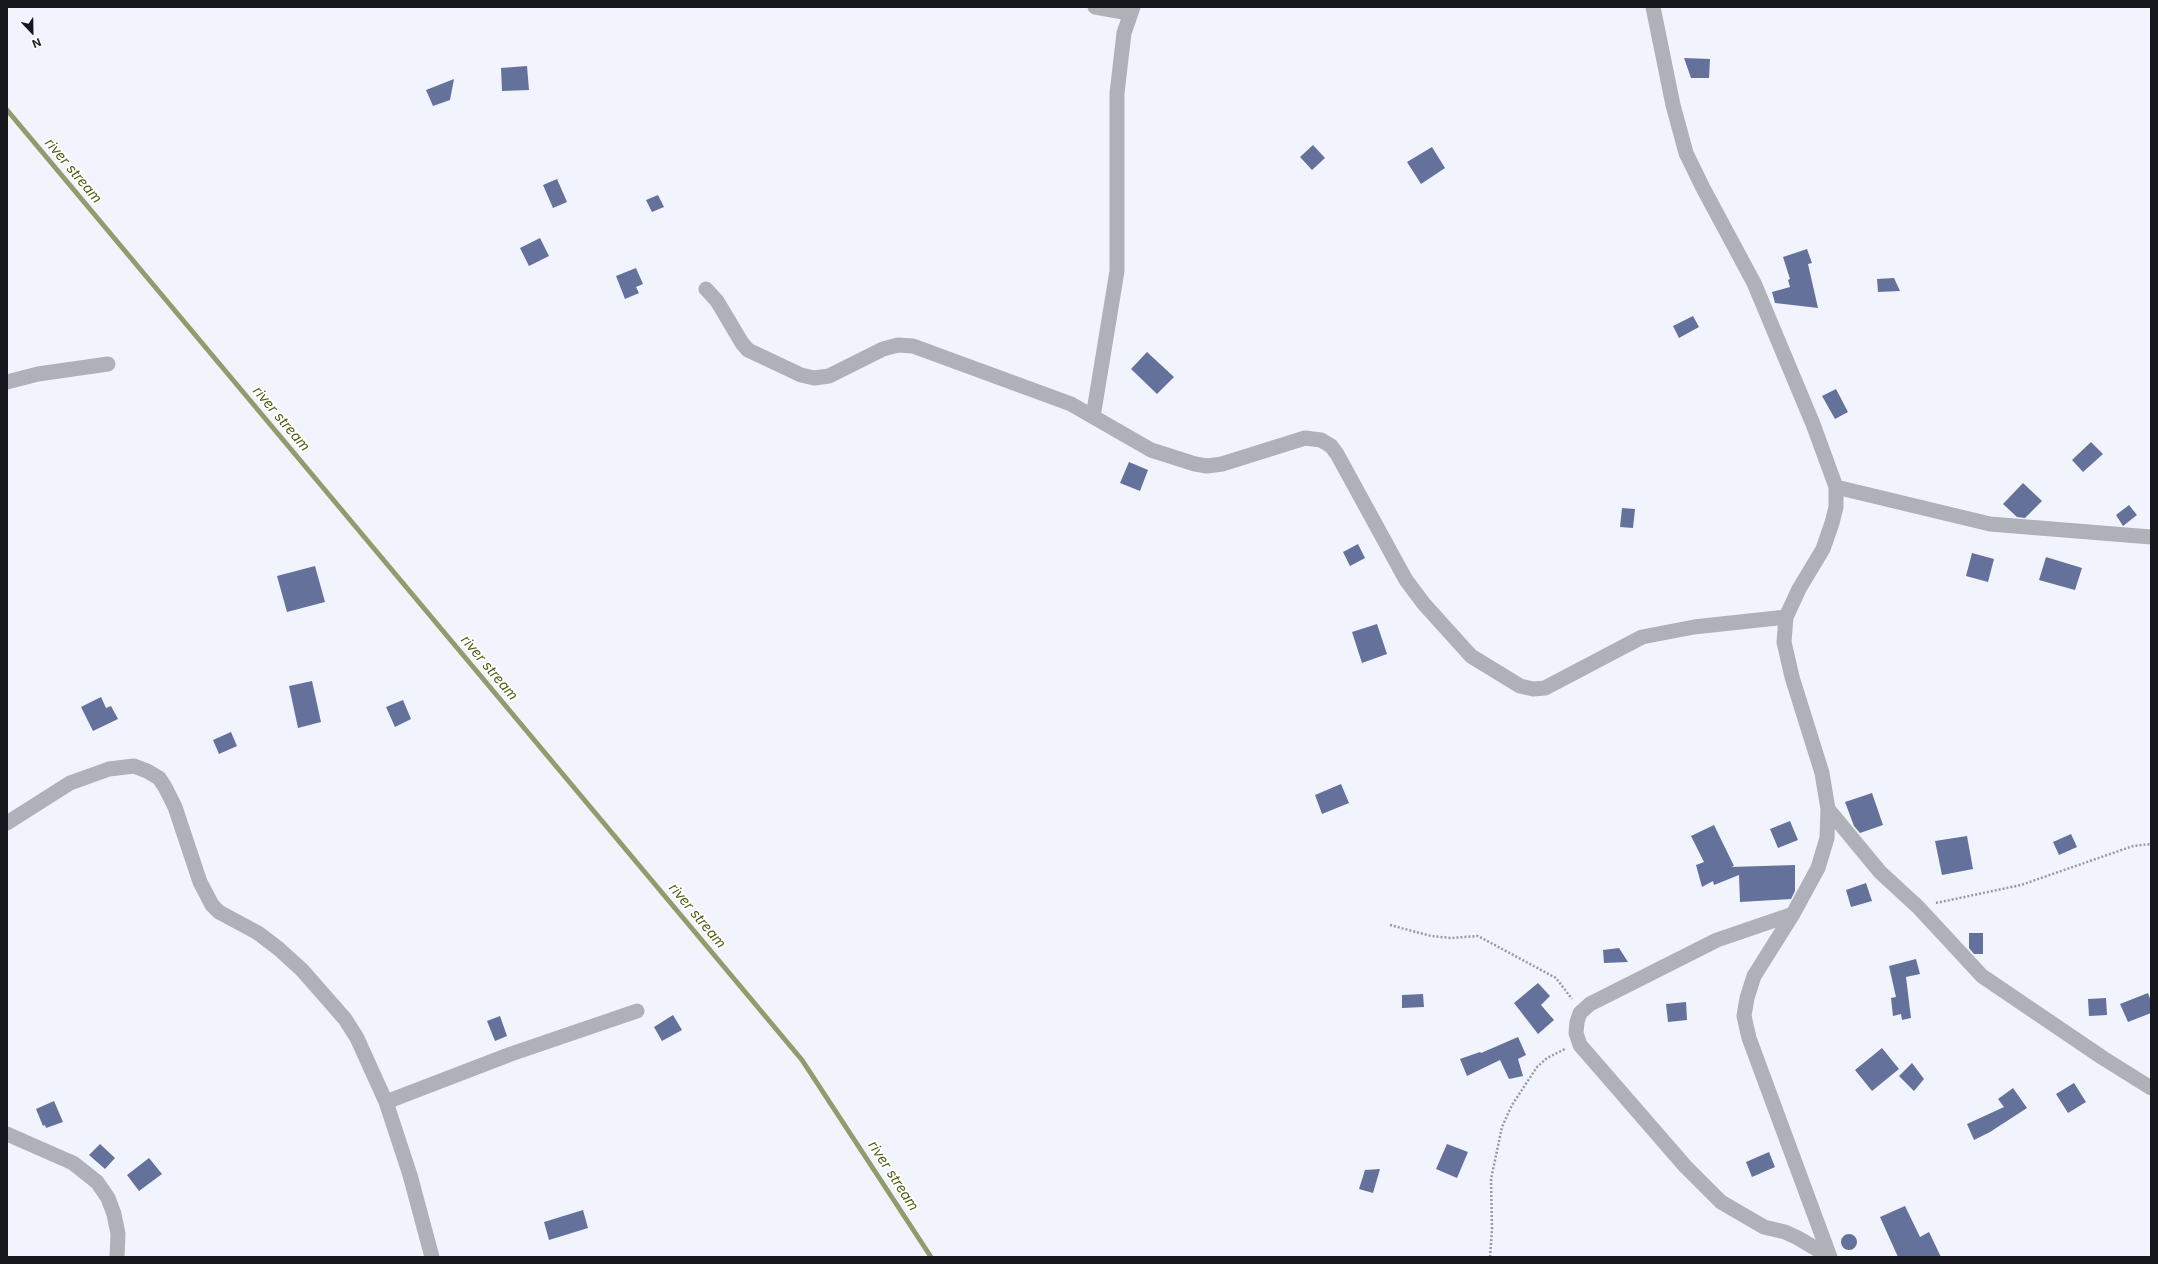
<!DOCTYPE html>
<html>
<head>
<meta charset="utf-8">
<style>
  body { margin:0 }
  #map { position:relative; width:2158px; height:1264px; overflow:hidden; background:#f1f4fd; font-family:Inter,sans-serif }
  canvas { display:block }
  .frame { position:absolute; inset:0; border:8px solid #15171c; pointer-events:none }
  .north { position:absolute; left:12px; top:12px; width:40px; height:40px; -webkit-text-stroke:3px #fff; paint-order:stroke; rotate:158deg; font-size:11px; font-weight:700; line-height:16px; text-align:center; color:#15171c }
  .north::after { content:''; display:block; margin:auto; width:14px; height:18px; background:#15171c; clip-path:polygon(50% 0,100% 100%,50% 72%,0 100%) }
</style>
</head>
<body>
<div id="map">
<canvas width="2158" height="1264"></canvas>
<div class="frame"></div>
<div class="north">N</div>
</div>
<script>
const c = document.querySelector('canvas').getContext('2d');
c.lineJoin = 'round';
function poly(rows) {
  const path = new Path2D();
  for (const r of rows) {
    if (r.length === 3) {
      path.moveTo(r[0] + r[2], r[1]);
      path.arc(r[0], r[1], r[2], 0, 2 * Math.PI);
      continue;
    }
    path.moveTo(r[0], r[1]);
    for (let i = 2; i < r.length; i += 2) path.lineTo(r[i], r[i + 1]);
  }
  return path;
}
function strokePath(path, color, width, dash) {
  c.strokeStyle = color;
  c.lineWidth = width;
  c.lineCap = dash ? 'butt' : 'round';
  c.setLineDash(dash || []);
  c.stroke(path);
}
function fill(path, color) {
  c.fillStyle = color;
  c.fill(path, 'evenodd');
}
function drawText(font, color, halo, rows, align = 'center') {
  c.font = font + ' Inter,sans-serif';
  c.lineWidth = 4;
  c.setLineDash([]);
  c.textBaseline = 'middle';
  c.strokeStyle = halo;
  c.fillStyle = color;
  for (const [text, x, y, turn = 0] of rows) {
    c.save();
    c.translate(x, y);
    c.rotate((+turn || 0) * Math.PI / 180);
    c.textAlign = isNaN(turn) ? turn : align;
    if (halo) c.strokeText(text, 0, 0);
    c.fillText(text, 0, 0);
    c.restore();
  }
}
const stream = poly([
  [7,110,802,1060,931,1257]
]);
const building = poly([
  [1684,58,1710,59,1709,78,1691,78],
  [527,66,529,90,502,91,501,68],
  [454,79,450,100,433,106,426,90],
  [1313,145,1325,158,1312,170,1300,157],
  [1432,147,1445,168,1421,184,1407,162],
  [557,179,567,202,553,208,543,185],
  [658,195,664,207,652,212,646,200],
  [540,238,549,256,529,266,520,248],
  [1807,249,1812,263,1808,264,1818,308,1775,303,1772,292,1790,287,1788,280,1790,279,1783,257],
  [636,268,643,284,636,287,639,293,625,299,616,276],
  [1894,278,1900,291,1878,292,1877,279],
  [1693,316,1699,327,1679,338,1673,326],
  [1147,352,1174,377,1157,394,1131,369],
  [1836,389,1848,412,1835,419,1822,396],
  [2091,442,2103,454,2083,472,2072,460],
  [1129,462,1148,470,1140,491,1120,483],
  [2023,483,2042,501,2025,518,2017,517,2003,504],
  [2129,505,2137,515,2123,526,2116,515],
  [1622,508,1635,509,1633,528,1620,527],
  [1358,544,1365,558,1350,566,1343,552],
  [1972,553,1994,559,1988,582,1966,576],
  [2046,557,2082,568,2075,590,2039,580],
  [315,566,325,602,287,612,277,576],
  [1377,624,1387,654,1362,663,1352,632],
  [312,681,321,722,298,728,289,686],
  [101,697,106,708,111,706,118,719,93,731,81,707],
  [403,700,411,719,395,727,386,707],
  [231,732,237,746,219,754,213,740],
  [1341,784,1349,803,1322,814,1315,795],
  [1872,793,1883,825,1860,833,1854,826,1845,802],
  [1790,821,1798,840,1778,848,1770,829],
  [1714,825,1734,866,1731,867,1795,865,1795,891,1791,899,1740,902,1739,875,1714,885,1713,881,1702,887,1696,865,1704,862,1691,836],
  [2071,834,2077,847,2059,855,2053,842],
  [1967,836,1973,869,1942,875,1935,841],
  [1866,883,1872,901,1851,907,1846,890],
  [1969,933,1983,933,1983,954,1974,954,1969,948],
  [1619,948,1628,962,1604,963,1603,950],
  [1916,959,1920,974,1906,977,1911,1018,1902,1020,1901,1014,1893,1016,1891,998,1896,997,1889,966],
  [1538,983,1550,996,1541,1005,1554,1020,1538,1034,1514,1003],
  [2148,993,2151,1001,2151,1013,2128,1022,2120,1004],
  [1423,994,1424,1007,1402,1008,1402,995],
  [2106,998,2107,1015,2089,1016,2088,999],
  [1686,1002,1687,1020,1668,1022,1666,1004],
  [673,1015,682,1030,662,1041,654,1027],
  [500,1016,507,1036,495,1041,487,1021],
  [1518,1037,1526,1055,1518,1059,1523,1076,1509,1079,1500,1060,1467,1076,1460,1059,1480,1052,1481,1053],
  [1882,1048,1899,1069,1872,1091,1855,1070],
  [1912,1063,1924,1079,1914,1091,1899,1076],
  [2074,1083,2086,1102,2068,1113,2056,1094],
  [2013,1088,2027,1108,1990,1132,1974,1140,1967,1124,2004,1107,1998,1099],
  [54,1101,63,1122,46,1128,45,1125,43,1126,36,1109],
  [100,1144,115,1158,105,1169,89,1155],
  [1447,1144,1468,1152,1457,1178,1436,1169],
  [1769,1152,1775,1167,1752,1177,1746,1162],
  [149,1158,162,1174,139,1191,127,1175],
  [1380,1169,1373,1193,1359,1189,1365,1170],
  [1905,1206,1920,1237,1929,1232,1941,1257,1898,1257,1880,1217],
  [583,1210,588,1228,549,1240,544,1222],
  [1849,1242,8]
]);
const path = poly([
  [1936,903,2021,885,2133,846,2151,844],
  [1390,925,1431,936,1451,938,1478,936,1556,978,1572,999],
  [1490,1257,1492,1229,1491,1179,1502,1127,1512,1105,1537,1067,1547,1058,1565,1049]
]);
const street = poly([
  [1095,7,1129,13],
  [1653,7,1673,105,1686,153,1703,188,1754,283,1813,424,1836,487,1836,507,1832,523,1823,549,1799,589,1786,617,1784,642,1792,677,1822,773,1828,809,1827,838,1818,868,1793,914,1754,976,1747,998,1744,1016,1749,1038,1830,1257],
  [706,289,717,301,742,343,748,350,801,375,814,378,829,376,883,349,898,345,913,346,1071,404,1151,450,1195,464,1207,466,1222,464,1305,438,1321,440,1331,446,1337,454,1406,580,1424,604,1471,656,1520,686,1533,689,1545,688,1642,637,1694,627,1786,617],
  [7,382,38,374,108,364],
  [1093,417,1117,271,1117,93,1124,33,1133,7],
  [1836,487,1990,524,2151,537],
  [1828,809,1880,872,1918,907,1982,976,2103,1058,2151,1088],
  [7,823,70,783,109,769,134,766,147,771,159,778,165,787,175,807,200,882,212,905,219,912,258,933,279,949,302,970,345,1019,357,1038,386,1102,410,1175,432,1257],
  [1793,914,1717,940,1590,1004,1580,1013,1577,1022,1576,1033,1580,1045,1685,1166,1721,1202,1764,1227,1785,1232,1798,1238,1830,1257],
  [386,1102,511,1054,637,1011],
  [7,1134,73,1163,97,1182,108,1198,114,1214,118,1234,117,1257]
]);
const waterNames = [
  ["river stream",73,171,50],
  ["river stream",281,419,50],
  ["river stream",489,668,50],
  ["river stream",697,916,50],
  ["river stream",893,1176,57]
];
strokePath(stream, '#919c6d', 5);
fill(building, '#64719b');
strokePath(path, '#989aa2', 2.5, [2, 2]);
strokePath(street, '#aeb1b7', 15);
drawText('italic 14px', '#515e13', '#fff', waterNames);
</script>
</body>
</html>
